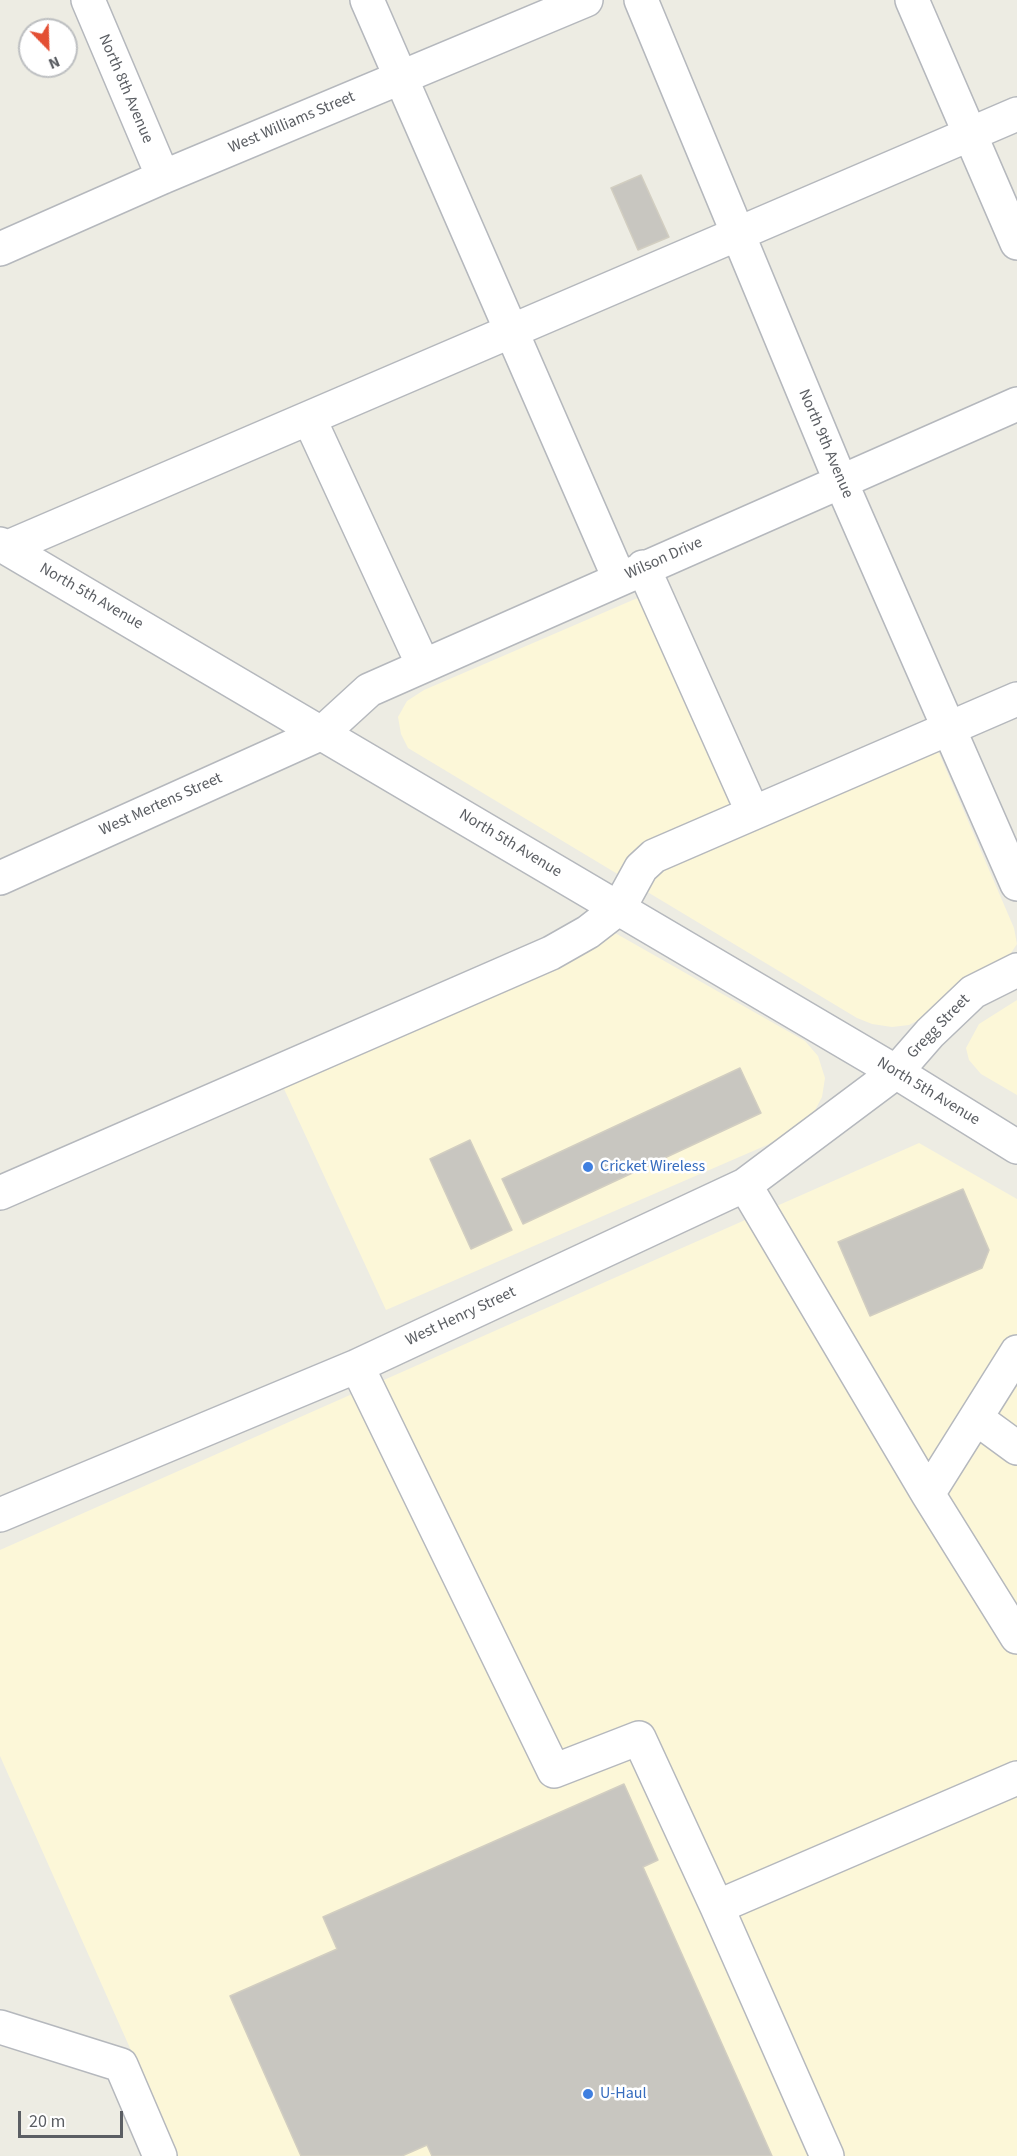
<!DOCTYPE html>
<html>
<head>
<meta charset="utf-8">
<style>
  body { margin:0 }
  #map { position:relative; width:1017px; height:2156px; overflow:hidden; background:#edece3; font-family:"Source Sans 3",sans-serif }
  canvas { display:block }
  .north { position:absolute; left:18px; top:18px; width:60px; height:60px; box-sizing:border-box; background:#fff; border:2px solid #bdbfc1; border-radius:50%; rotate:157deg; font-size:16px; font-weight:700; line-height:24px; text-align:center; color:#5b5e63 }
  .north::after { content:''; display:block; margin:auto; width:21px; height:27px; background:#e34f33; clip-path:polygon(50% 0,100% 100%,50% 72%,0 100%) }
  .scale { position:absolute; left:18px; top:2111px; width:105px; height:27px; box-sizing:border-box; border:3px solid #5b5e63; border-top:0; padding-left:8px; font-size:18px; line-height:21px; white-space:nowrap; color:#5b5e63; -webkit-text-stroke:4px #fff; paint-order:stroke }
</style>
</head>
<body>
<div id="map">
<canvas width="1017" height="2156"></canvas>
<div class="north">N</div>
<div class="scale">20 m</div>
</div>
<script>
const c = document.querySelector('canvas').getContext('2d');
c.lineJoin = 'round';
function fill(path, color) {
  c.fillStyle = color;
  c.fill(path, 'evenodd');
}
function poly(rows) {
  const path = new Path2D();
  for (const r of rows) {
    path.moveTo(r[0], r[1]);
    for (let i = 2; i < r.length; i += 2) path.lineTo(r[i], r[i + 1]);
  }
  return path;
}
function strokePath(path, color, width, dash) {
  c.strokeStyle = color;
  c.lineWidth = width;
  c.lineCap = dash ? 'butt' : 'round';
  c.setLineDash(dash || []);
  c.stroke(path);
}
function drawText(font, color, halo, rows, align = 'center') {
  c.font = font + ' "Source Sans 3",sans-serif';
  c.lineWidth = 5;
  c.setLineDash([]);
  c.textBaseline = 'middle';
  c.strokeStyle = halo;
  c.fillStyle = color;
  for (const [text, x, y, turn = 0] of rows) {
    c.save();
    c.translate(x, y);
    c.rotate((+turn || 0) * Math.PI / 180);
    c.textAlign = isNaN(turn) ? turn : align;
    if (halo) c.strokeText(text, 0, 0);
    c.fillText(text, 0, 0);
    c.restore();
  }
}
const commercial = poly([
  [663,587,759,797,927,725,1014,928,1017,944,1009,956,930,1014,909,1025,892,1027,872,1024,857,1018,408,748,401,734,398,717,407,701,424,690],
  [587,917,805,1041,818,1056,825,1078,822,1097,813,1114,797,1128,767,1145,386,1310,273,1065,556,939],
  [1017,1000,1017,1095,981,1074,969,1060,966,1048,979,1024],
  [919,1143,1017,1199,1017,2156,178,2156,0,1756,0,1550]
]);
const building = poly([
  [641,175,669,237,638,250,611,188,641,175],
  [740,1068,761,1113,523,1224,502,1179,740,1068],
  [470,1140,512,1230,471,1249,430,1159,470,1140],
  [963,1189,989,1250,982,1268,870,1316,838,1242,963,1189],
  [624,1784,658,1860,643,1867,772,2156,432,2156,427,2145,402,2156,301,2156,230,1996,337,1949,323,1917,624,1784]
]);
const minor = poly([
  [88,0,163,177],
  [367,0,619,578],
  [641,0,840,480,1017,884],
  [912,0,1017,243],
  [0,249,163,177,586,0],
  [309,418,423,665],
  [0,544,896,1072,1017,1147],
  [6,548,1017,114],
  [643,567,753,813],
  [0,878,322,733,369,690,1017,404],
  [745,1185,928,1494,1017,1637],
  [0,1193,551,953,588,932,619,908,641,868,654,856,1017,699],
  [357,1366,554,1771,639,1738,717,1907,827,2156],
  [976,1418,1017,1448],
  [928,1494,1017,1352],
  [0,1515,357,1366,745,1185,896,1072,930,1033,973,992,1017,970],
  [717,1907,1017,1778],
  [0,2027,121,2065,160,2156]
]);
const markers = [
  [588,1167,6,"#3f7fe0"],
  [588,2094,6,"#3f7fe0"]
];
const streetNames = [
  ["North 8th Avenue",125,89,67],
  ["West Williams Street",292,123,-23],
  ["North 9th Avenue",825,444,67],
  ["Wilson Drive",664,559,-24],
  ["North 5th Avenue",91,597,30],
  ["West Mertens Street",161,805,-24],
  ["North 5th Avenue",510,844,31],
  ["Gregg Street",939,1027,-46],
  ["North 5th Avenue",928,1092,31],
  ["West Henry Street",461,1317,-25]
];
const shopNames = [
  ["Cricket Wireless",600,1167],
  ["U-Haul",600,2094]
];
fill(commercial, '#fcf7d8');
fill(building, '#c8c6c0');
strokePath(building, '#d2cec1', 1.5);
strokePath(minor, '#b5b8bd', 36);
strokePath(minor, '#fff', 33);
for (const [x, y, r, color] of markers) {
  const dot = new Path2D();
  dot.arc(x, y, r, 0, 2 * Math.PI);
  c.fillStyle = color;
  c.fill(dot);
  strokePath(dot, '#fff', 2);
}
drawText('16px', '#5b5e63', '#fff', streetNames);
drawText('16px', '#366cbe', '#fff', shopNames, 'left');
</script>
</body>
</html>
